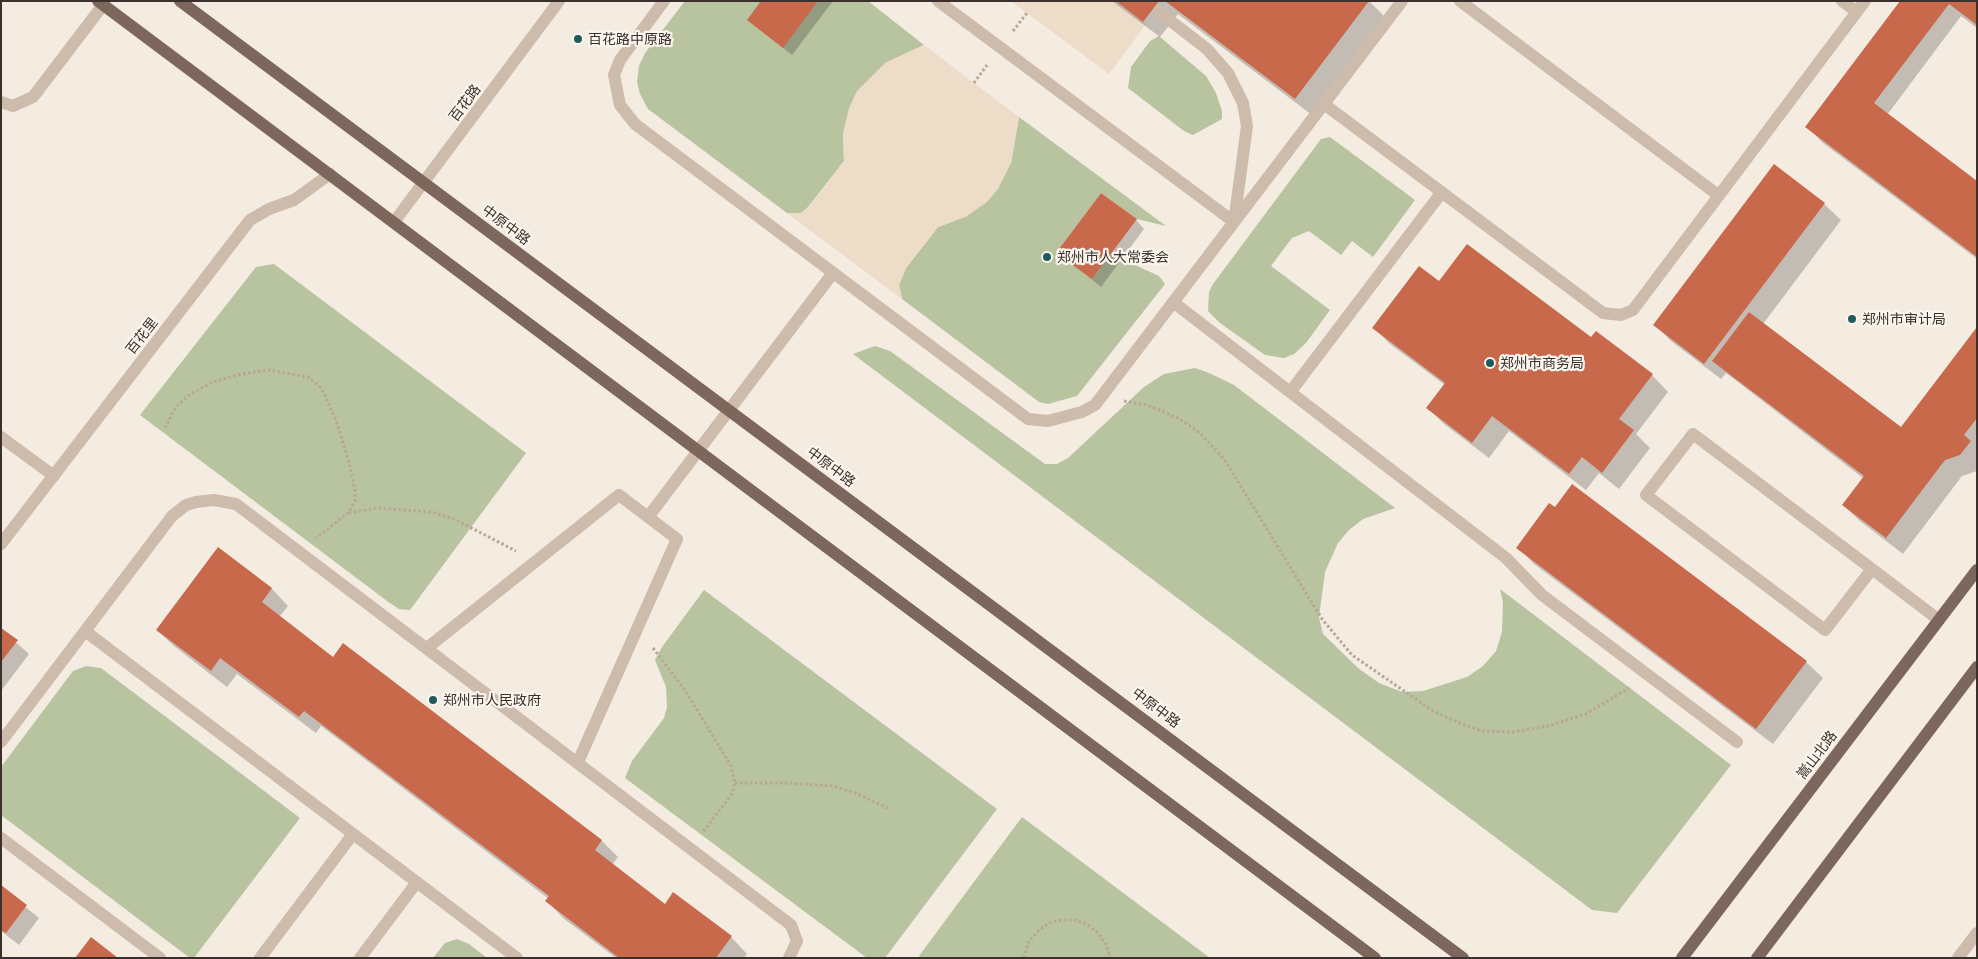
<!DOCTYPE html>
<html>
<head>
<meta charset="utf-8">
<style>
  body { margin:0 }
  #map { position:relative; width:1978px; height:959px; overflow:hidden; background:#f4ebe1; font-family:Lato,sans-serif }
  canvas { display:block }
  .frame { position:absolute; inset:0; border:2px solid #3b302b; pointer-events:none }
</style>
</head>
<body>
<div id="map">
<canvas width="1978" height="959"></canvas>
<div class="frame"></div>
</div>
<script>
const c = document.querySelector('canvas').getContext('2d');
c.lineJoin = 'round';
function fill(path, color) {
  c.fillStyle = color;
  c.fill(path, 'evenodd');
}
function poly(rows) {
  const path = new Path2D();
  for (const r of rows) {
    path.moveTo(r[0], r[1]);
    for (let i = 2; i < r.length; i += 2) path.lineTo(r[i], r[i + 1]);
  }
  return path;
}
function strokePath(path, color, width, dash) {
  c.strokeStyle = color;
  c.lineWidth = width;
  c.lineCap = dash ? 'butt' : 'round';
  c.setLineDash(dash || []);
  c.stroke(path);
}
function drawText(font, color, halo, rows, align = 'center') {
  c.font = font + ' Lato,"Noto Sans SC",sans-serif';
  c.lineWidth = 4.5;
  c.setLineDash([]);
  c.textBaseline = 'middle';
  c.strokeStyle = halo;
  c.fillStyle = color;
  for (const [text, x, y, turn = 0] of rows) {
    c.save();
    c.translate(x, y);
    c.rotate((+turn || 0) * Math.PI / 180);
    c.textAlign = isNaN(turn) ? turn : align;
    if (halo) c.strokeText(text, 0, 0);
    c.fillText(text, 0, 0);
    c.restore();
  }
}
const green = poly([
  [685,1,868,1,924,45,885,63,843,133,844,161,808,207,801,213,787,213,648,109,640,94,637,82,639,66,645,53],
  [1159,36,1206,76,1216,93,1222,111,1222,119,1193,135,1184,131,1128,88,1131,67,1150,41],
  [1019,117,1166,226,1137,219,1101,193,1057,252,1092,279,1111,254,1159,276,1165,284,1077,396,1048,404,1039,402,902,299,899,285,906,268,938,227,967,216,1011,163],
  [1330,137,1415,200,1373,257,1352,241,1341,255,1309,231,1292,238,1271,266,1330,310,1306,343,1294,354,1284,358,1265,355,1220,323,1208,311,1209,292,1213,284,1321,139],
  [274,264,526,453,410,610,399,609,387,601,140,415,256,267],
  [875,346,890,351,1045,464,1057,464,1068,458,1144,387,1164,374,1195,368,1209,373,1234,385,1395,508,1363,519,1349,530,1338,543,1325,572,1319,617,1323,634,1358,668,1379,683,1402,692,1423,691,1467,677,1483,666,1496,651,1502,632,1503,602,1500,589,1731,765,1617,913,1592,910,853,354],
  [704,590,997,809,885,958,867,958,625,778,632,761,664,718,667,707,666,687,655,660,662,647],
  [86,666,101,668,300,818,194,958,190,958,1,815,1,767,73,671],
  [1022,817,1210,958,921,958,919,956],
  [457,939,469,944,487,958,433,958,445,943]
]);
const plaza = poly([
  [1011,1,1116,1,1146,24,1109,74],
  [924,45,1019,117,1011,163,998,189,987,202,967,216,938,227,906,268,899,285,902,299,787,213,801,213,808,208,844,161,843,133,849,108,857,91,885,63]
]);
const shadow = poly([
  [763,1,833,1,792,55,748,20],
  [1112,1,1369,1,1385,17,1312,115,1178,14,1160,37],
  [1901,1,1977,1,1977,28,1961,16,1887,115,1977,182,1977,259,1823,143,1807,127],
  [1774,166,1824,204,1841,220,1763,324,1902,428,1977,329,1977,471,1962,476,1903,554,1860,521,1843,505,1863,478,1726,373,1721,379,1671,341,1655,325],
  [1136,220,1144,229,1101,287,1058,252],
  [1439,283,1591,339,1652,375,1668,392,1636,434,1650,448,1619,489,1599,473,1586,490,1509,431,1489,458,1444,424,1428,408,1445,385,1390,344,1374,328],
  [1573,486,1806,662,1823,678,1773,744,1534,564,1518,547,1555,509],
  [218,549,272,589,288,606,279,617,333,658,343,645,602,841,618,857,612,865,665,905,674,894,731,937,747,954,744,958,616,958,563,918,547,901,549,899,321,726,316,733,237,674,227,687,174,646,157,630],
  [1,629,29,654,1,691],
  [1,887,39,918,19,945,1,931]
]);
const building = poly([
  [761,1,818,1,783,48,747,20],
  [1116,1,1159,1,1143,22],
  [1165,1,1369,1,1295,99],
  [1900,1,1977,1,1977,25,1949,4,1874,103,1977,181,1977,257,1805,127],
  [1774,164,1825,203,1704,364,1653,325],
  [1101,193,1137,219,1092,279,1056,253],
  [1467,244,1591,337,1596,331,1653,374,1619,419,1634,430,1602,473,1582,457,1569,474,1492,416,1472,443,1426,408,1445,383,1372,328,1419,266,1439,281],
  [1749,312,1901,427,1977,327,1977,418,1964,435,1971,441,1960,455,1945,460,1886,538,1842,505,1864,476,1712,361],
  [1572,484,1807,661,1756,729,1516,548,1549,503,1555,507],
  [218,547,272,588,262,602,333,657,343,643,602,840,595,850,665,904,673,892,732,936,716,958,619,958,545,901,549,896,304,711,299,717,220,658,211,671,156,630],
  [1,628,18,640,1,662],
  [1,885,27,905,6,933,1,930],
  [91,937,118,958,75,958]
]);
const path = poly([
  [1013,31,1027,13],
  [974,83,987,65],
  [1124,401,1147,405,1178,418,1200,433,1224,459,1322,619,1352,655,1433,711,1459,723,1482,731,1513,732,1548,726,1586,714,1629,688],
  [165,428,175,408,190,394,213,382,241,374,269,370,308,377,322,389,336,420,349,462,355,491,355,501,348,513,316,538],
  [349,513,377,508,432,512,454,519,516,551],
  [653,648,685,690,731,766,735,783,732,794,703,832],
  [735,783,786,783,833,786,855,793,890,809],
  [1024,958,1029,941,1038,931,1049,923,1062,920,1075,920,1088,925,1098,933,1106,944,1110,958]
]);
const service = poly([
  [664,1,620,60,614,75,620,105,635,124,1028,419,1048,421,1082,412,1095,405,1402,1],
  [938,1,1234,222,1247,126,1243,103,1228,73,1207,49,1159,12],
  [1460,1,1718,195],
  [1842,1,1857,12],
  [1,102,13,106,33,97,103,5],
  [1324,104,1603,313,1621,315,1633,310,1865,1],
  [1173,302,1506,558,1542,595,1737,742],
  [1291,391,1442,192],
  [1,437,54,476],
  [648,517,833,273],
  [1,544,250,220,269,209,294,200,330,174],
  [1872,569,1825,630,1646,495,1693,434,1872,569,1939,620],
  [85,631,517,958],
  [427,648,619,495,677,539,578,762],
  [1,742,172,516,186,505,196,502,214,500,236,504,791,925,797,941,789,958],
  [1,838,160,958],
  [260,958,353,834],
  [360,958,417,882],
  [1958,958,1977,933]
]);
const tertiary = poly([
  [394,222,559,1]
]);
const primary = poly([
  [98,1,1375,958],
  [180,1,1463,958],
  [1682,958,1977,570],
  [1757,958,1977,667]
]);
const markers = [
  [578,39,5,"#1f5a5e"],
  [1047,257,5,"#1f5a5e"],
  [1852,319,5,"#1f5a5e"],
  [1490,363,5,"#1f5a5e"],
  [433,700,5,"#1f5a5e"]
];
const poiNames = [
  ["百花路中原路",588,39],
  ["郑州市人大常委会",1057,257],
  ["郑州市审计局",1862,319],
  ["郑州市商务局",1500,363],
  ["郑州市人民政府",443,700]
];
const streetNames = [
  ["百花路",465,103,-53],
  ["中原中路",506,225,37],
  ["百花里",142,336,-52],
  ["中原中路",831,467,37],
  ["中原中路",1156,708,37],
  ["嵩山北路",1817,755,-53]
];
fill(green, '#b8c4a0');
fill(plaza, '#ecdcc8');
fill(shadow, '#0003');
fill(building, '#c8694b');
strokePath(path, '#b9a596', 3, [2.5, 2.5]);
strokePath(service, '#cdbbac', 12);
strokePath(tertiary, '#cdbbac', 12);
strokePath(primary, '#7d675c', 12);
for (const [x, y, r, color] of markers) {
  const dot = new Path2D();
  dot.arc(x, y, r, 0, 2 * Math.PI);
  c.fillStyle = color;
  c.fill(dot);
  strokePath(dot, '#fbf5ee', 2);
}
drawText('14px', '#3b302b', '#fbf5ee', poiNames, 'left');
drawText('14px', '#3b302b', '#fbf5ee', streetNames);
</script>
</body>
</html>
